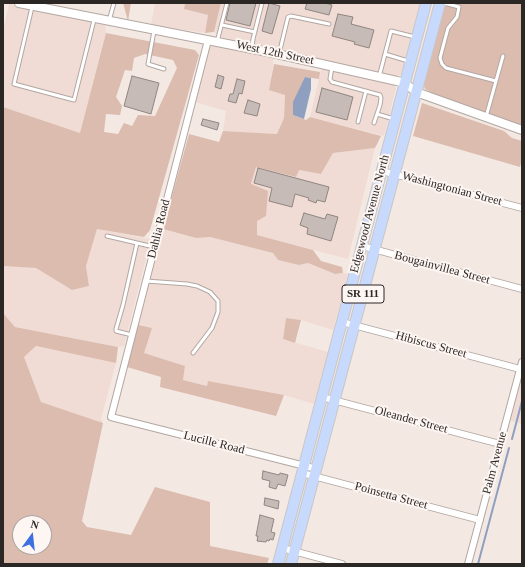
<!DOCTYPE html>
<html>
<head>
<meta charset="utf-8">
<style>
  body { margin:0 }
  #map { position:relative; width:525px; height:567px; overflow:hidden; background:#f4e8e3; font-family:"Times New Roman",serif }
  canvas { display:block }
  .frame { position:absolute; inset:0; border:4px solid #2b2725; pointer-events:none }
  .north { position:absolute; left:12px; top:515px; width:40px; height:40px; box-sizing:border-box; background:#fdf6f3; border:1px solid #a9a3a1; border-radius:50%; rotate:15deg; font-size:11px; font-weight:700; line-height:16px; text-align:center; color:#2b2725 }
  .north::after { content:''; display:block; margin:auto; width:14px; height:18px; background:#3e6fe0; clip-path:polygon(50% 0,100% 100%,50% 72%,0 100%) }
</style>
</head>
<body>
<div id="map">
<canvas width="525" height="567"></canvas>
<div class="frame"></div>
<div class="north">N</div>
</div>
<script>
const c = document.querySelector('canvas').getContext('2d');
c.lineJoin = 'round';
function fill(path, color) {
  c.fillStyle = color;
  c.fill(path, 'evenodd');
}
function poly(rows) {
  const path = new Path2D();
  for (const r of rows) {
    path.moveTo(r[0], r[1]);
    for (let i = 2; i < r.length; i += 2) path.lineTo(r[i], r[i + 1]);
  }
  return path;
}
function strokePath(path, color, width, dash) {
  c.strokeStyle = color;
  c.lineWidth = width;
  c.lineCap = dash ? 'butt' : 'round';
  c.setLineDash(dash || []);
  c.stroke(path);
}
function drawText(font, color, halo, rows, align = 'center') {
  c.font = font + ' "Times New Roman",serif';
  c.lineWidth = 4;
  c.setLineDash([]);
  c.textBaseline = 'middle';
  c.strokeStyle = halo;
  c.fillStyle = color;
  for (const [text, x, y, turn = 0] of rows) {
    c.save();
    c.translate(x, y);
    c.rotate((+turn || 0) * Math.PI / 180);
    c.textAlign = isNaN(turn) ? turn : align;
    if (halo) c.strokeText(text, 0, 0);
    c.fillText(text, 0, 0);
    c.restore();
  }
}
const built = poly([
  [155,3,185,3,184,9,208,15,205,33,151,25],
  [221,3,420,3,402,72,400,75,397,76,223,38,214,32],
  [9,4,105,23,106,33,80,133,3,107,3,31],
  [214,44,274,56,270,90,285,95,284,118,277,134,223,131,226,111,195,102,210,47],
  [322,66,392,84,396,88,384,136,310,117],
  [375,148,348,259,257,235,257,221,251,184,256,167,296,177,299,170,321,174,333,153],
  [97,229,151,239,124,346,118,347,15,327,3,313,3,266,36,268,72,290,89,286,86,266],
  [163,229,196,238,210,237,273,253,278,260,299,265,308,263,335,274,343,273,348,274,333,330,301,320,286,318,283,339,328,352,314,404,284,395,208,381,207,386,183,380,185,366,144,353,138,325],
  [36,346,116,363,101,419,103,423,41,402,24,357],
  [522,372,522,424,509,420]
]);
const green = poly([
  [123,3,131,3,128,21],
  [185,3,221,3,214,32,205,33,208,15,184,9],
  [445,3,522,3,522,126,442,98,425,89,423,84],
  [106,33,195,50,199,55,150,230,144,237,97,229,86,266,89,286,72,290,36,268,3,266,3,107,80,133],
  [145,54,173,60,177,68,155,116,138,115,132,126,124,123,118,134,104,132,106,114,120,115,122,106,116,97,125,70,132,71,134,58],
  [274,64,320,72,319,79,305,77,293,115,306,120,310,117,381,136,375,148,333,153,321,174,299,170,296,177,256,167,251,184,268,191,266,216,257,221,257,235,313,250,321,261,342,267,343,273,335,274,308,263,299,265,278,260,273,253,210,237,196,238,163,229,189,134,219,142,223,131,277,134,284,118,285,95,269,90],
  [422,103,504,131,512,138,522,141,522,158,520,167,413,136],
  [3,313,15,327,118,347,116,363,36,346,24,357,41,402,103,423,82,521,87,527,131,535,155,487,210,502,210,546,269,558,267,564,3,564],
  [20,523,44,523,44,547,20,547],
  [286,318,301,320,295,343,283,339],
  [138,325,152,328,144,353,185,366,183,380,207,386,208,381,284,395,276,416,160,387,161,377,127,367]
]);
const water = poly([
  [305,77,311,78,311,89,304,119,293,115,293,102]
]);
const stream = poly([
  [512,439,522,401],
  [478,564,509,448]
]);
const building = poly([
  [230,3,256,3,250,26,226,20,230,3],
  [269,3,280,6,272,34,262,31,269,3],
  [307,3,325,3,332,5,329,15,305,9,307,3],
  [338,14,353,17,351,24,374,30,369,48,354,44,355,42,332,36,338,14],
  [218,75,224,77,221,89,215,87,218,75],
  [132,76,159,83,151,114,124,106,132,76],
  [237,79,245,81,242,94,239,93,236,103,228,101,230,94,233,94,237,79],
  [322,88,353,97,347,120,316,112,322,88],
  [248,100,260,104,257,116,244,113,248,100],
  [203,119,219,123,217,130,201,125,203,119],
  [258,168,329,187,325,202,317,200,316,203,308,200,309,198,295,194,292,207,269,201,272,188,254,183,258,168],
  [304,213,325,219,327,214,338,217,331,241,307,234,308,228,300,225,304,213],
  [263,471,279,475,280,473,288,475,285,486,278,484,276,489,269,487,270,481,262,479,263,471],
  [265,498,279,501,278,509,264,505,265,498],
  [260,515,274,519,271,532,275,533,273,540,270,539,269,541,267,540,266,542,257,541,258,536,256,536,260,515]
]);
const service = poly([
  [444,3,459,7,457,17,448,28,440,58,442,64,446,68,496,81,486,117],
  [32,7,14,84,74,100,94,20],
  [109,21,114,3],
  [222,25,255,32],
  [154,31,148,64,164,69],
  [217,42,227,3],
  [252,48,253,39,262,3],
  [279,54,288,17,291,16,329,24],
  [385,54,408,61],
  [332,67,330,79,332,82,380,95,381,98,380,105,374,123],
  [379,77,391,31,415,37],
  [496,81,503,56],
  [377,114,394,119],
  [358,122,366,91],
  [107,236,137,243],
  [146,281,187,284,197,286,210,292,218,301,218,312,212,328,193,353],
  [132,335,116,331,116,329,123,305,137,243,154,247]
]);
const minor = poly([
  [208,40,111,417,317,469],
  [382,171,522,208],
  [362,246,522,289],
  [342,322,520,369],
  [322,397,500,444],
  [302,473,480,520],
  [282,548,342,564],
  [468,564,522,362]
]);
const tertiary = poly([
  [19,3,268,52,397,81,405,83,416,92,522,130]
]);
const primary = poly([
  [278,564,426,3],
  [291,564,440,3]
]);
const shields = [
  [363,294,42]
];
const shieldNames = [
  ["SR 111",363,294]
];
const streetNames = [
  ["West 12th Street",275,53,12],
  ["Washingtonian Street",452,189,15],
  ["Edgewood Avenue North",370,214,-75],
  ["Dahlia Road",159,229,-76],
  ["Bougainvillea Street",442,268,15],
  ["Hibiscus Street",431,345,15],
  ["Oleander Street",411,420,15],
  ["Lucille Road",214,443,14],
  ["Palm Avenue",495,463,-75],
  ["Poinsetta Street",391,496,15]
];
fill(built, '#f0dcd4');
fill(green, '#dbbcaf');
fill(water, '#8f9fbf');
strokePath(stream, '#8f9fbf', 2);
fill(building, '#c6bbb6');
strokePath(building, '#908681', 1);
strokePath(service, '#b2a7a2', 5);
strokePath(minor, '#b2a7a2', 8);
strokePath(tertiary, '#b2a7a2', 10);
strokePath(primary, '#c8c7c6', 12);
strokePath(service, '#fff', 3);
strokePath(minor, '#fff', 6);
strokePath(tertiary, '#fff', 8);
strokePath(primary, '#c7d9fd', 10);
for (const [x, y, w] of shields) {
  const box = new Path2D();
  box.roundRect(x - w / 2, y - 9, w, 18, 3);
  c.fillStyle = '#fdf6f3';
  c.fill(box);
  strokePath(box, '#2b2725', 1);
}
drawText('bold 11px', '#2b2725', null, shieldNames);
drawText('12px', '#2b2725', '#fdf6f3', streetNames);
</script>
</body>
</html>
